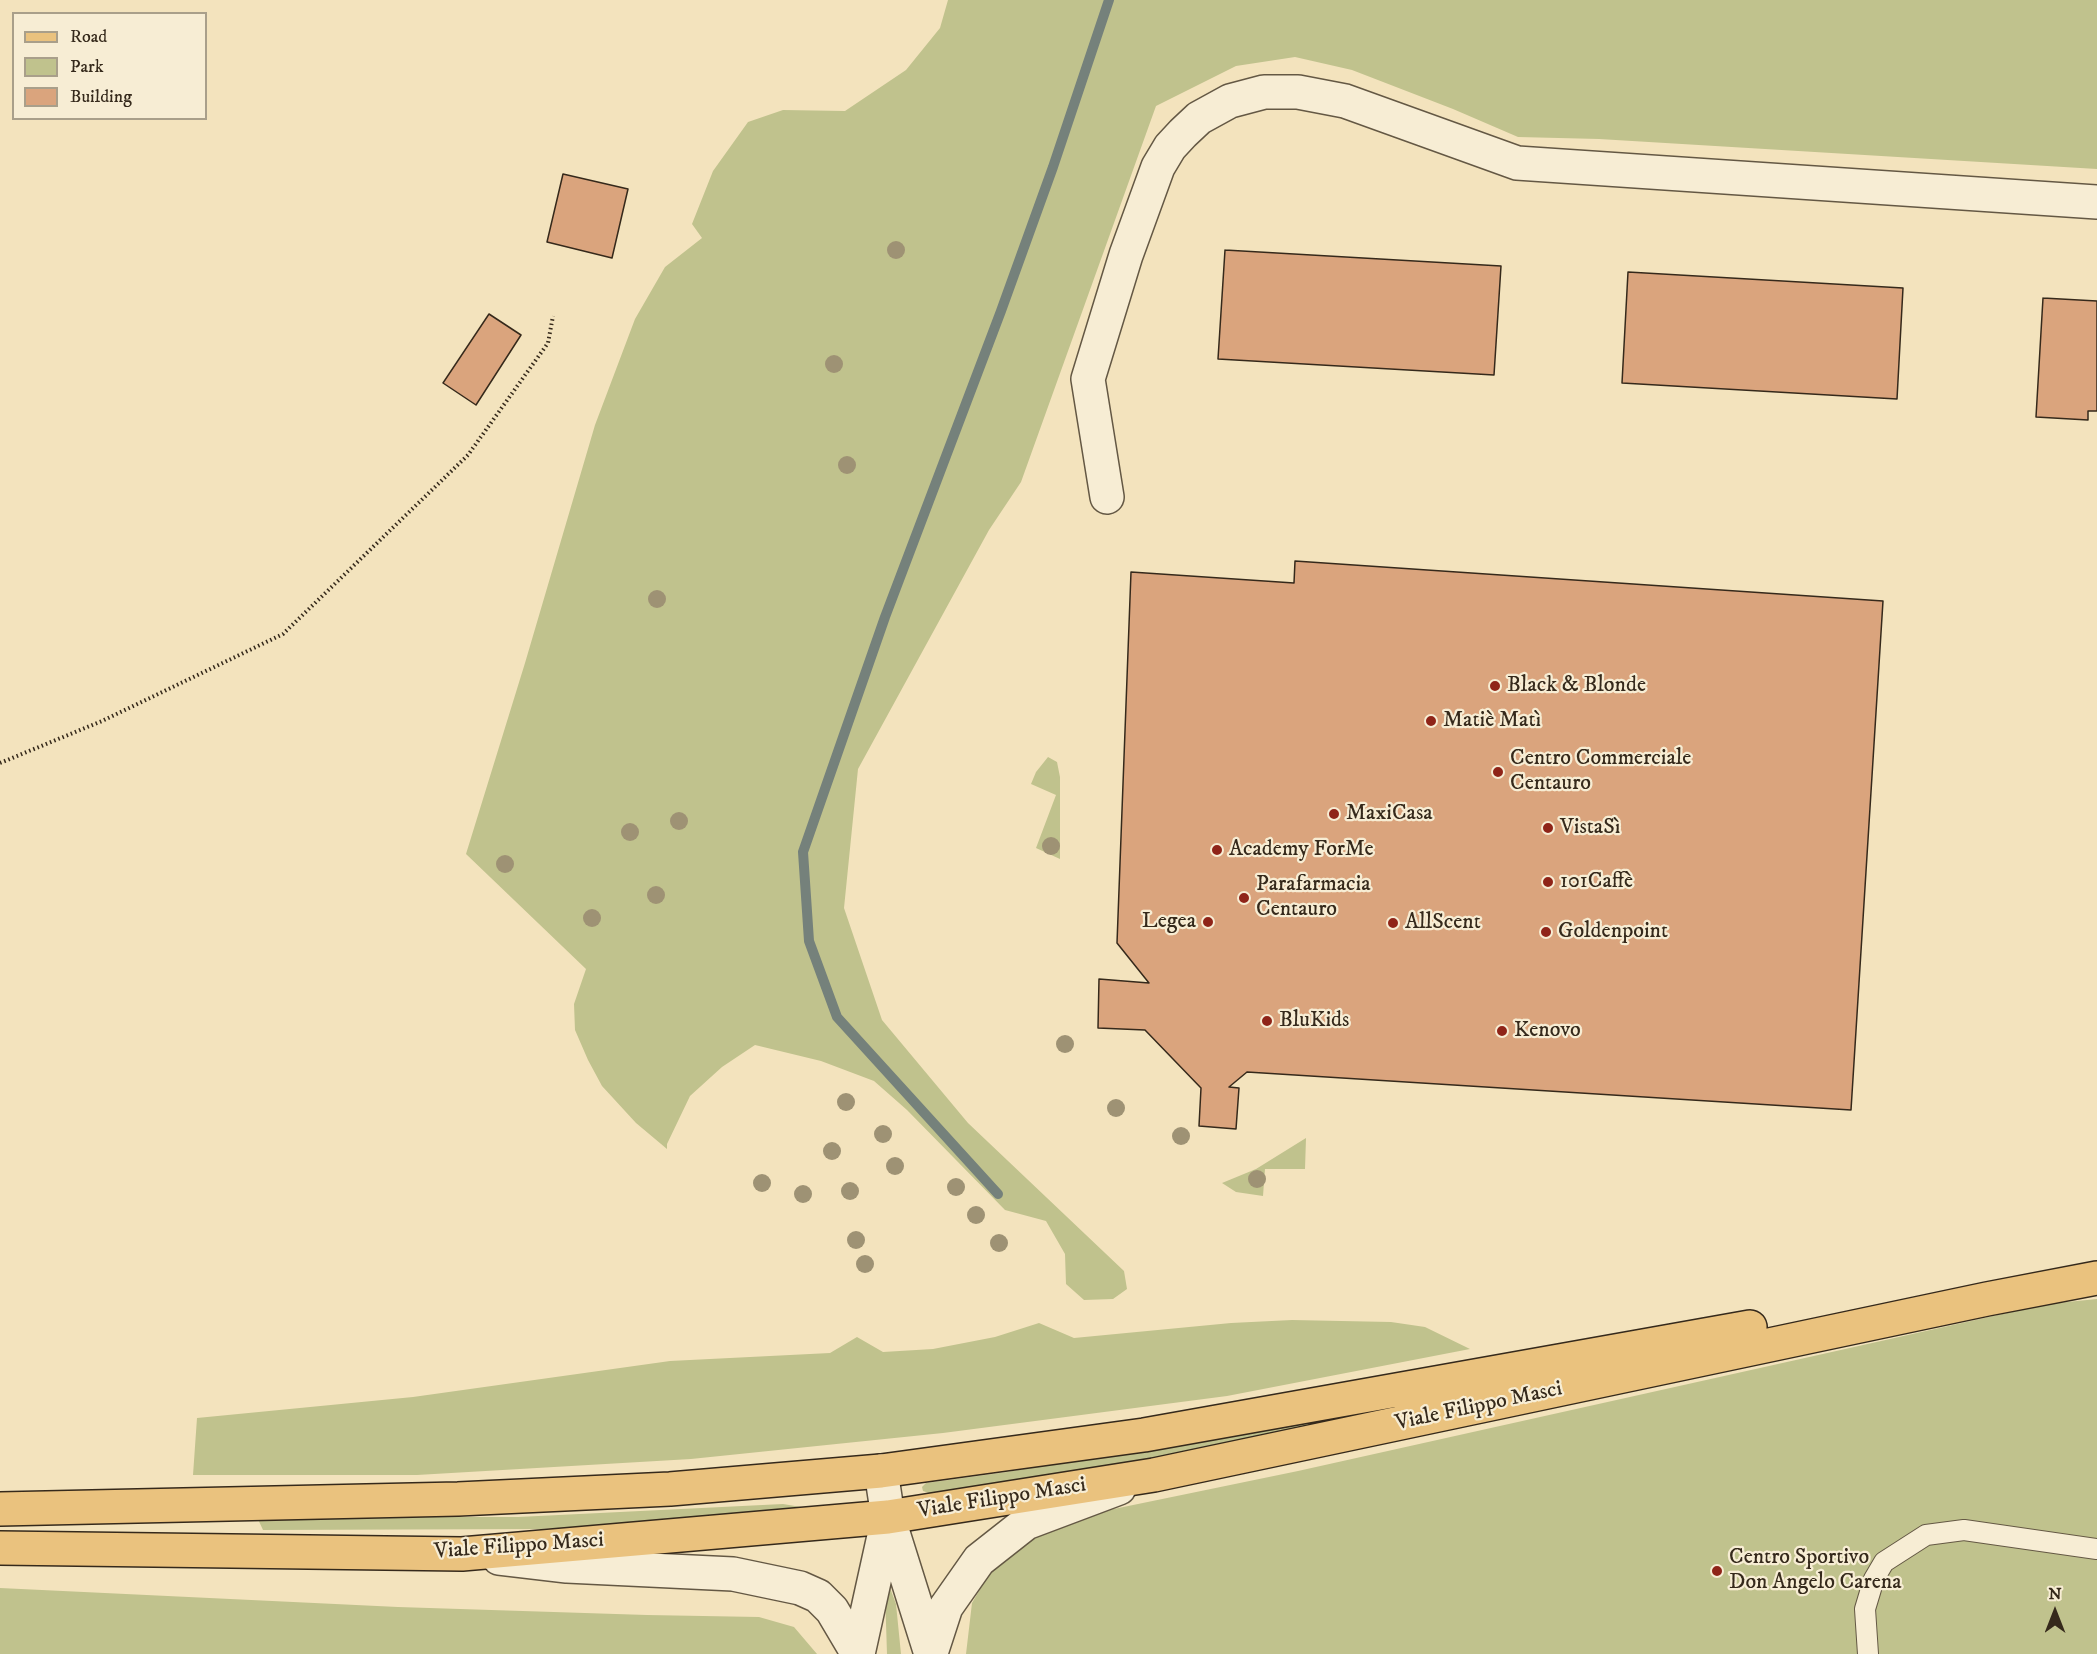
<!DOCTYPE html>
<html>
<head>
<meta charset="utf-8">
<style>
  body { margin:0 }
  #map { position:relative; width:2097px; height:1654px; overflow:hidden; background:#f3e3bd; font-family:"IM FELL DW Pica",serif }
  canvas { display:block }
  .legend { position:absolute; left:12px; top:12px; width:195px; height:108px; box-sizing:border-box; background:#f7edd4; border:2px solid #a99f8a; margin:0; padding:8px 10px; list-style:none; font-size:18px; color:#35291b }
  .legend li { display:flex; align-items:center; gap:12px; height:30px }
  .legend b { width:30px; border:2px solid #a99f8a }
  .north { position:absolute; left:2025px; top:1582px; width:60px; height:60px; -webkit-text-stroke:4px #f7edd4; paint-order:stroke; rotate:0deg; font-size:16px; font-weight:700; line-height:24px; text-align:center; color:#35291b }
  .north::after { content:''; display:block; margin:auto; width:21px; height:27px; background:#35291b; clip-path:polygon(50% 0,100% 100%,50% 72%,0 100%) }
</style>
</head>
<body>
<div id="map">
<canvas width="2097" height="1654"></canvas>
<ul class="legend">
<li><b style="height:8px;background:#eac27e"></b>Road</li>
<li><b style="height:16px;background:#c0c28d"></b>Park</li>
<li><b style="height:16px;background:#daa47d"></b>Building</li>
</ul>
<div class="north">N</div>
</div>
<script>
const c = document.querySelector('canvas').getContext('2d');
c.lineJoin = 'round';
function fill(path, color) {
  c.fillStyle = color;
  c.fill(path, 'evenodd');
}
function poly(rows) {
  const path = new Path2D();
  for (const r of rows) {
    path.moveTo(r[0], r[1]);
    for (let i = 2; i < r.length; i += 2) path.lineTo(r[i], r[i + 1]);
  }
  return path;
}
function strokePath(path, color, width, dash) {
  c.strokeStyle = color;
  c.lineWidth = width;
  c.lineCap = dash ? 'butt' : 'round';
  c.setLineDash(dash || []);
  c.stroke(path);
}
function drawText(font, color, halo, rows, align = 'center') {
  c.font = font + ' "IM FELL DW Pica",serif';
  c.lineWidth = 4.5;
  c.setLineDash([]);
  c.textBaseline = 'middle';
  c.strokeStyle = halo;
  c.fillStyle = color;
  for (const [text, x, y, turn = 0] of rows) {
    c.save();
    c.translate(x, y);
    c.rotate((+turn || 0) * Math.PI / 180);
    c.textAlign = isNaN(turn) ? turn : align;
    if (halo) c.strokeText(text, 0, 0);
    c.fillText(text, 0, 0);
    c.restore();
  }
}
const green = poly([
  [948,0,2097,0,2097,169,1599,139,1518,137,1453,109,1352,70,1295,57,1236,66,1156,106,1021,482,989,530,858,769,844,908,882,1020,968,1123,1124,1271,1127,1289,1113,1299,1084,1300,1066,1284,1065,1254,1046,1221,1005,1210,907,1110,874,1081,821,1061,755,1045,722,1067,690,1096,667,1144,667,1149,636,1123,602,1086,588,1060,575,1030,574,1004,586,969,466,854,525,663,595,425,635,319,665,267,702,238,692,224,713,171,748,122,783,110,845,111,906,70,940,28],
  [1048,757,1057,762,1060,777,1060,859,1036,848,1056,795,1031,784,1036,772],
  [1306,1138,1305,1169,1265,1169,1263,1196,1236,1192,1222,1183,1256,1169],
  [2097,1299,2097,1654,966,1654,972,1603,1001,1553,1041,1524,1298,1471,2047,1304],
  [1292,1320,1391,1322,1425,1327,1470,1349,1227,1396,943,1433,691,1459,417,1475,193,1475,197,1418,413,1397,670,1361,830,1353,857,1337,883,1352,933,1349,995,1337,1039,1323,1074,1338,1231,1323],
  [1478,1381,1494,1392,1157,1459,929,1493,923,1491,922,1487,926,1483,1007,1472,1211,1435],
  [783,1504,807,1508,658,1523,541,1529,263,1530,256,1515,292,1517,518,1517],
  [0,1588,398,1607,647,1615,759,1617,794,1627,817,1654,0,1654],
  [890,1588,896,1604,901,1654,887,1654,885,1592]
]);
const stream = poly([
  [998,1194,837,1017,809,941,803,852,885,617,1001,311,1053,167,1109,0]
]);
const building = poly([
  [563,174,628,189,612,258,547,242,563,174],
  [1225,250,1501,266,1494,375,1218,359,1225,250],
  [1628,272,1903,288,1897,399,1622,383,1628,272],
  [2043,298,2097,301,2097,411,2088,411,2088,420,2036,417,2043,298],
  [489,314,521,335,476,405,443,383,489,314],
  [1295,561,1883,601,1851,1110,1247,1072,1229,1087,1239,1088,1236,1129,1199,1126,1201,1088,1145,1030,1098,1028,1099,979,1149,983,1117,943,1131,572,1294,583,1295,561]
]);
const path = poly([
  [0,763,102,721,283,634,468,455,548,343,553,316]
]);
const service = poly([
  [1868,1654,1865,1609,1874,1579,1884,1562,1926,1535,1964,1530,2097,1549]
]);
const minor = poly([
  [1107,497,1088,379,1126,255,1158,167,1170,147,1183,133,1199,118,1230,101,1264,92,1298,92,1345,101,1517,163,2097,202],
  [881,1471,888,1517,931,1654],
  [499,1558,567,1566,733,1574,800,1588,818,1596,832,1610,858,1654],
  [931,1653,946,1607,979,1560,1026,1523,1119,1488],
  [858,1654,888,1518]
]);
const primary = poly([
  [0,1509,458,1499,670,1489,881,1471,1144,1435,1750,1327],
  [0,1548,462,1554,888,1517,1154,1475,1987,1299,2097,1278]
]);
const trees = [
  [896,250],
  [834,364],
  [847,465],
  [657,599],
  [679,821],
  [630,832],
  [1051,846],
  [505,864],
  [656,895],
  [592,918],
  [1065,1044],
  [846,1102],
  [1116,1108],
  [883,1134],
  [1181,1136],
  [832,1151],
  [895,1166],
  [1257,1179],
  [762,1183],
  [956,1187],
  [850,1191],
  [803,1194],
  [976,1215],
  [856,1240],
  [999,1243],
  [865,1264]
];
const markers = [
  [1495,686,6,"#8f2418"],
  [1431,721,6,"#8f2418"],
  [1498,772,6,"#8f2418"],
  [1334,814,6,"#8f2418"],
  [1548,828,6,"#8f2418"],
  [1217,850,6,"#8f2418"],
  [1548,882,6,"#8f2418"],
  [1244,898,6,"#8f2418"],
  [1208,922,6,"#8f2418"],
  [1393,923,6,"#8f2418"],
  [1546,932,6,"#8f2418"],
  [1267,1021,6,"#8f2418"],
  [1502,1031,6,"#8f2418"],
  [1717,1571,6,"#8f2418"]
];
const poiNames = [
  ["Black & Blonde",1507,686],
  ["Matiè Matì",1443,721],
  ["Centro Commerciale",1510,759],
  ["Centauro",1510,784],
  ["MaxiCasa",1346,814],
  ["VistaSì",1560,828],
  ["Academy ForMe",1229,850],
  ["101Caffè",1560,882],
  ["Parafarmacia",1256,885],
  ["Centauro",1256,910],
  ["Legea",1196,922,"right"],
  ["AllScent",1405,923],
  ["Goldenpoint",1558,932],
  ["BluKids",1279,1021],
  ["Kenovo",1514,1031],
  ["Centro Sportivo",1729,1558],
  ["Don Angelo Carena",1729,1583]
];
const streetNames = [
  ["Viale Filippo Masci",1479,1407,-12],
  ["Viale Filippo Masci",1002,1499,-9],
  ["Viale Filippo Masci",519,1547,-4]
];
fill(green, '#c0c28d');
strokePath(stream, '#75817b', 10);
fill(building, '#daa47d');
strokePath(building, '#35291b', 1.5);
strokePath(service, '#645844', 22);
strokePath(minor, '#645844', 36);
strokePath(primary, '#35291b', 36);
strokePath(path, '#35291b', 4, [1.5, 3]);
strokePath(service, '#f7edd4', 20);
strokePath(minor, '#f7edd4', 33);
strokePath(primary, '#eac27e', 33);
c.fillStyle = '#9e9274';
for (const [x, y] of trees) {
  c.beginPath();
  c.arc(x, y, 9, 0, 2 * Math.PI);
  c.fill();
}
for (const [x, y, r, color] of markers) {
  const dot = new Path2D();
  dot.arc(x, y, r, 0, 2 * Math.PI);
  c.fillStyle = color;
  c.fill(dot);
  strokePath(dot, '#f7edd4', 2);
}
drawText('22px', '#35291b', '#f7edd4', poiNames, 'left');
drawText('22px', '#35291b', '#f7edd4', streetNames);
</script>
</body>
</html>
